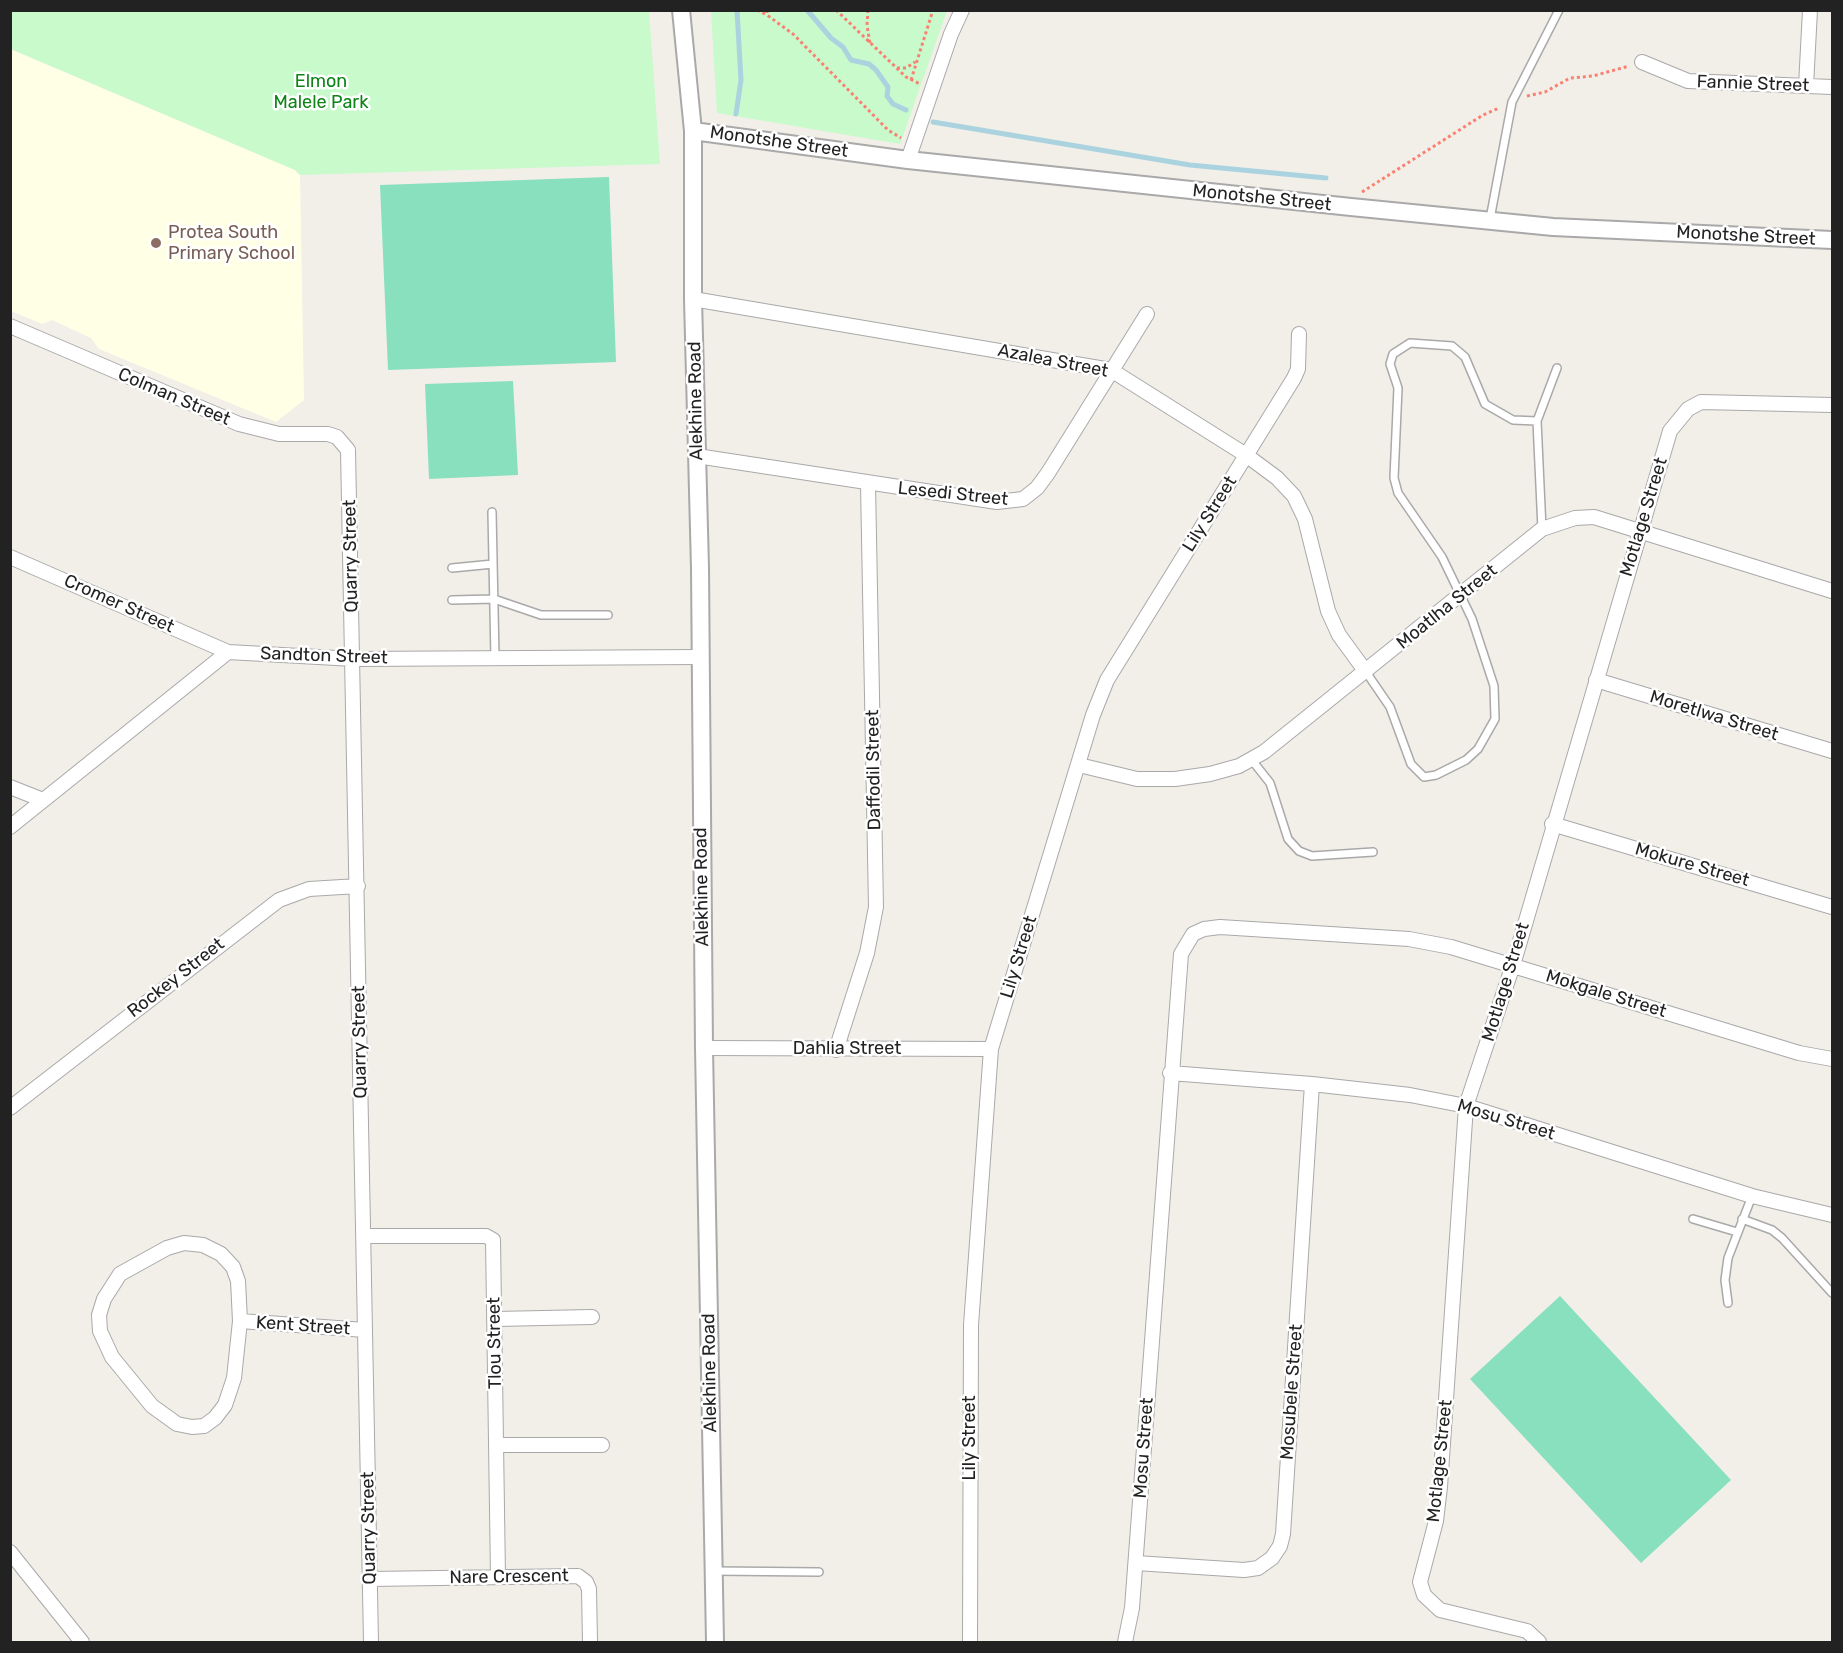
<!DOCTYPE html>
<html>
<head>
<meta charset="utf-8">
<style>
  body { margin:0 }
  #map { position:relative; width:1843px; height:1653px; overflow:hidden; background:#f2efe9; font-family:Rubik,sans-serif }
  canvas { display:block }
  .frame { position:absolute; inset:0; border:12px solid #222; pointer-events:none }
</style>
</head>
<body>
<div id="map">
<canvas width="1843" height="1653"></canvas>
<div class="frame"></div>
</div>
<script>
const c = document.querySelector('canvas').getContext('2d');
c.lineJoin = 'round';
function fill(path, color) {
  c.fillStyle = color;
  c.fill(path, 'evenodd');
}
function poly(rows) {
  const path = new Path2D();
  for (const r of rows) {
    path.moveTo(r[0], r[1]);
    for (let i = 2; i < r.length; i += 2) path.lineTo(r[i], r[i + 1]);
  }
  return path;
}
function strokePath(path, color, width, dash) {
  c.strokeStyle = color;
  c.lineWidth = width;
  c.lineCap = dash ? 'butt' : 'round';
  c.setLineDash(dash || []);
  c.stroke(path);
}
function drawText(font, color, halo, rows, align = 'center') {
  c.font = font + ' Rubik,sans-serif';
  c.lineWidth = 5;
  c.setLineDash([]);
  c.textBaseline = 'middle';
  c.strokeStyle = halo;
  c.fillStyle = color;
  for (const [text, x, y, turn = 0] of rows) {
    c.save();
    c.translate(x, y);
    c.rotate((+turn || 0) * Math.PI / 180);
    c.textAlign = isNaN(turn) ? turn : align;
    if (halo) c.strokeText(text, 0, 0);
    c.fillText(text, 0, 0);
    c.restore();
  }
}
const education = poly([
  [10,49,295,170,300,175,304,400,276,422,99,349,91,338,52,320,42,324,11,311]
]);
const park = poly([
  [11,10,649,11,660,164,300,175,295,170,11,49],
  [711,11,711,10,947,11,900,144,717,113]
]);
const pitch = poly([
  [609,177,616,362,388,370,380,185],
  [513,381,518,475,429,479,425,384],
  [1560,1296,1731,1480,1641,1563,1470,1379]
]);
const stream = poly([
  [807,10,831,38,843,47,851,60,869,64,876,70,888,87,887,96,893,104,906,110],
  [736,114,741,80,737,10],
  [933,122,1190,165,1326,178]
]);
const path = poly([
  [757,10,767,15],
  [767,10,767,15,793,34,888,130,901,138],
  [836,10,906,77,920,84],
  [868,10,867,25,870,44],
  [897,68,906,68,915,62],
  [911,80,933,10],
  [1527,96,1545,92,1570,78,1593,76,1629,66],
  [1362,192,1483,115,1499,108]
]);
const service = poly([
  [1490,219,1512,102,1559,10],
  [492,512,495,658],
  [1542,529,1537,421,1557,368],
  [452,568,493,564],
  [452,600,494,599,541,615,608,615],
  [1366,672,1390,707,1411,764,1424,777,1436,775,1466,760,1478,749,1495,719,1494,686,1472,619,1442,557,1398,493,1394,478,1398,388,1390,364,1393,354,1410,343,1452,346,1465,357,1485,404,1513,420,1537,421],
  [1251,759,1270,783,1288,839,1299,851,1312,856,1373,852],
  [1693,1219,1737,1232],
  [1742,1219,1772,1230,1782,1238,1832,1293],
  [1728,1303,1725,1280,1728,1258,1752,1196],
  [714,1571,819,1572]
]);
const minor = poly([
  [1642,62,1688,81,1832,87],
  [1806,86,1810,10],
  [908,160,951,34,962,10],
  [693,299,1111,370,1246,455,1277,478,1294,496,1305,519,1328,611,1339,635,1366,672],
  [10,326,239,424,279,434,328,434,337,437,348,450,371,1642],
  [697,456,997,502,1023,499,1037,488,1048,473,1147,314],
  [10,557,228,652,354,659,699,657],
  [1596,680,1832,751],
  [1079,765,1137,779,1175,779,1210,774,1239,766,1264,752,1542,529,1575,518,1594,517,1832,591],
  [10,787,43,800],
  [1552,824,1832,907],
  [10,827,228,652],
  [704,1048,991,1049],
  [836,1050,867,953,876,907,868,484],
  [1170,1073,1312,1084,1410,1095,1466,1106,1752,1196,1832,1215],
  [10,1108,279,900,309,889,358,886],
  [364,1236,486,1236,493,1240,498,1577],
  [184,1243,203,1245,221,1254,233,1267,238,1281,240,1321,234,1378,225,1405,215,1418,204,1426,192,1427,177,1424,152,1406,112,1357,100,1331,99,1315,104,1299,120,1274,167,1248,184,1243],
  [495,1319,592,1317],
  [240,1321,365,1330],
  [496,1445,602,1445],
  [10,1552,82,1642],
  [1136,1563,1244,1570,1258,1568,1272,1558,1280,1546,1283,1534,1312,1084],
  [370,1579,578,1576,586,1582,589,1589,590,1642],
  [970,1642,971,1325,991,1049,1093,715,1107,680,1294,378,1298,369,1299,334],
  [1125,1642,1132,1608,1181,954,1193,934,1204,929,1220,927,1409,939,1451,947,1799,1053,1832,1059],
  [1539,1642,1527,1631,1440,1610,1424,1595,1420,1582,1436,1521,1440,1487,1466,1106,1513,965,1670,431,1688,409,1701,402,1832,405]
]);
const tertiary = poly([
  [681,10,693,131,693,299,700,568,704,1048,715,1642],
  [693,131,908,160,1351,207,1553,227,1832,240]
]);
const markers = [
  [156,243,6,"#8d6e63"]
];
const parkNames = [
  ["Elmon",321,82],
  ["Malele Park",321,103]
];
const streetNames = [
  ["Fannie Street",1753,84,2],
  ["Monotshe Street",779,142,8],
  ["Monotshe Street",1262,198,6],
  ["Monotshe Street",1746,236,3],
  ["Azalea Street",1053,361,11],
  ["Colman Street",174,397,23],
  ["Alekhine Road",696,401,-91],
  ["Lesedi Street",953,494,6],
  ["Lily Street",1210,514,-58],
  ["Motlage Street",1644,517,-73],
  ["Quarry Street",351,556,-91],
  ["Cromer Street",119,604,24],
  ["Moatlha Street",1447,607,-39],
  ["Sandton Street",324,656,2],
  ["Moretlwa Street",1714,716,17],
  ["Daffodil Street",874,770,-91],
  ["Mokure Street",1692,865,16],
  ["Alekhine Road",702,887,-91],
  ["Lily Street",1019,957,-73],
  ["Rockey Street",176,978,-38],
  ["Motlage Street",1506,982,-73],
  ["Mokgale Street",1606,994,17],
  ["Quarry Street",360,1042,-91],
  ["Dahlia Street",847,1049],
  ["Mosu Street",1506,1120,17],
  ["Kent Street",303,1326,4],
  ["Tlou Street",495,1343,-91],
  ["Alekhine Road",710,1373,-91],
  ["Mosubele Street",1292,1392,-86],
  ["Lily Street",970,1438,-90],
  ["Mosu Street",1144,1448,-86],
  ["Motlage Street",1440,1461,-84],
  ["Quarry Street",369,1528,-91],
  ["Nare Crescent",509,1577,-1]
];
const educationNames = [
  ["Protea South",168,233],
  ["Primary School",168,254]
];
fill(education, '#ffffe5');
fill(park, '#c8facc');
fill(pitch, '#88e0be');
strokePath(stream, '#aad3df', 5);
strokePath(service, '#a9a9a9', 10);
strokePath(minor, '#a9a9a9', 16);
strokePath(tertiary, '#a9a9a9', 20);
strokePath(path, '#fa8072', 3, [3, 3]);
strokePath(service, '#fff', 7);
strokePath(minor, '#fff', 14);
strokePath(tertiary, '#fff', 16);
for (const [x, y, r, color] of markers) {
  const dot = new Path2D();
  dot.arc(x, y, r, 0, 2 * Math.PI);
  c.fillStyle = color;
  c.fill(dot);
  strokePath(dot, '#fff', 2);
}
drawText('18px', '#0c8416', '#fff', parkNames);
drawText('18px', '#222', '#fff', streetNames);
drawText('18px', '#785e54', '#fff', educationNames, 'left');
</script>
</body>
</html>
